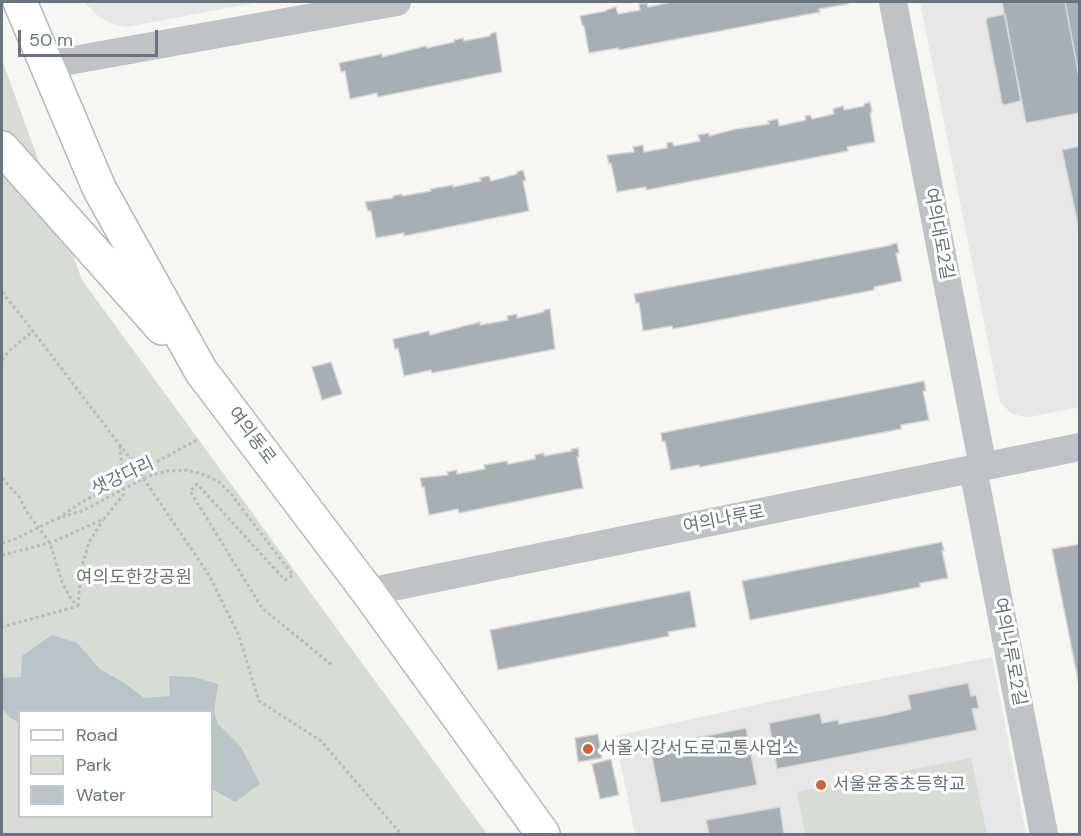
<!DOCTYPE html>
<html>
<head>
<meta charset="utf-8">
<style>
  body { margin:0 }
  #map { position:relative; width:1081px; height:836px; overflow:hidden; background:#f6f6f3; font-family:"DM Sans",sans-serif }
  canvas { display:block }
  .frame { position:absolute; inset:0; border:3px solid #687580; pointer-events:none }
  .legend { position:absolute; left:18px; top:710px; width:195px; height:108px; box-sizing:border-box; background:#fff; border:2px solid #c3c8cc; margin:0; padding:8px 10px; list-style:none; font-size:18px; color:#687580 }
  .legend li { display:flex; align-items:center; gap:12px; height:30px }
  .legend b { width:30px; border:2px solid #c3c8cc }
  .scale { position:absolute; left:18px; top:30px; width:140px; height:27px; box-sizing:border-box; border:3px solid #687580; border-top:0; padding-left:8px; font-size:18px; line-height:21px; white-space:nowrap; color:#687580; -webkit-text-stroke:4px #fff; paint-order:stroke }
</style>
</head>
<body>
<div id="map">
<canvas width="1081" height="836"></canvas>
<div class="frame"></div>
<ul class="legend">
<li><b style="height:8px;background:#fff"></b>Road</li>
<li><b style="height:16px;background:#d7dcd4"></b>Park</li>
<li><b style="height:16px;background:#bac3c8"></b>Water</li>
</ul>
<div class="scale">50 m</div>
</div>
<script>
const c = document.querySelector('canvas').getContext('2d');
c.lineJoin = 'round';
function fill(path, color) {
  c.fillStyle = color;
  c.fill(path, 'evenodd');
}
function poly(rows) {
  const path = new Path2D();
  for (const r of rows) {
    path.moveTo(r[0], r[1]);
    for (let i = 2; i < r.length; i += 2) path.lineTo(r[i], r[i + 1]);
  }
  return path;
}
function strokePath(path, color, width, dash) {
  c.strokeStyle = color;
  c.lineWidth = width;
  c.lineCap = dash ? 'butt' : 'round';
  c.setLineDash(dash || []);
  c.stroke(path);
}
function drawText(font, color, halo, rows, align = 'center') {
  c.font = font + ' "DM Sans","Noto Sans KR",sans-serif';
  c.lineWidth = 6;
  c.setLineDash([]);
  c.textBaseline = 'middle';
  c.strokeStyle = halo;
  c.fillStyle = color;
  for (const [text, x, y, turn = 0] of rows) {
    c.save();
    c.translate(x, y);
    c.rotate((+turn || 0) * Math.PI / 180);
    c.textAlign = isNaN(turn) ? turn : align;
    if (halo) c.strokeText(text, 0, 0);
    c.fillText(text, 0, 0);
    c.restore();
  }
}
const built = poly([
  [84,2,260,2,126,27,110,23,98,16],
  [920,2,1079,2,1079,407,1030,417,1020,416,1011,413,1000,402],
  [992,657,1026,834,635,834,615,736,805,694]
]);
const green = poly([
  [2,60,82,280,487,834,2,834],
  [20,712,212,712,212,816,20,816],
  [971,758,987,834,805,834,797,792]
]);
const water = poly([
  [52,635,77,643,101,670,123,682,144,698,170,696,169,676,194,677,218,684,214,712,218,724,241,747,260,784,235,802,212,789,212,712,20,712,19,722,10,718,2,708,2,673,4,678,21,677,22,656]
]);
const building = poly([
  [672,2,848,2,848,4,819,9,820,12,619,50,618,48,589,53,584,26,582,25,580,16,606,11,606,10,616,7,618,14,640,10,639,4,647,3,648,7,672,2],
  [1002,2,1065,2,1080,82,1080,113,1026,123,1002,2],
  [1065,2,1080,2,1080,82,1065,2],
  [1005,14,1021,101,1004,105,1002,103,986,21,987,18,1005,14],
  [496,32,502,72,378,97,377,93,350,99,345,71,341,72,339,63,382,54,382,57,426,46,427,48,454,42,454,40,463,38,464,41,490,36,490,34,496,32],
  [870,102,872,112,870,113,875,142,847,147,848,151,646,190,646,187,617,192,611,163,609,164,607,155,634,152,633,147,643,145,644,152,667,148,667,143,672,142,674,146,700,141,698,135,709,133,709,136,736,129,769,124,768,121,778,119,779,126,806,120,805,116,810,115,812,119,834,114,833,109,843,106,844,110,864,106,864,104,870,102],
  [1080,146,1080,234,1062,150,1080,146],
  [523,170,526,181,523,181,529,211,404,236,404,233,376,238,371,211,368,211,365,202,393,198,393,196,402,194,402,196,431,191,430,189,453,185,453,187,481,181,480,178,489,176,491,181,517,174,517,172,523,170],
  [897,243,899,253,896,253,902,281,874,287,874,290,673,329,672,326,643,331,639,303,636,303,634,294,892,245,891,244,897,243],
  [550,309,555,349,432,373,431,370,404,376,398,348,395,349,393,339,429,331,430,335,480,322,480,325,508,320,507,316,517,314,517,318,544,312,544,310,550,309],
  [331,362,342,394,322,400,312,367,331,362],
  [924,381,926,391,923,391,929,420,901,425,901,429,700,467,699,465,671,470,665,441,662,442,661,433,924,381],
  [578,448,579,457,577,457,583,488,459,513,458,509,429,515,424,487,422,487,420,478,448,475,447,472,457,470,457,474,485,469,484,465,507,461,508,464,535,459,535,455,544,453,544,456,572,451,571,449,578,448],
  [942,542,944,551,942,551,948,578,920,583,920,587,750,620,742,581,942,542],
  [1080,544,1080,690,1052,549,1080,544],
  [690,591,696,627,668,632,669,636,498,670,490,630,690,591],
  [968,683,971,696,976,695,979,708,972,709,977,730,777,769,769,723,820,713,822,723,838,720,839,724,886,715,911,709,908,695,968,683],
  [746,728,757,785,661,803,650,747,746,728],
  [598,734,602,758,578,762,575,738,598,734],
  [611,759,619,795,600,799,592,764,611,759],
  [780,807,784,834,709,834,706,820,780,807]
]);
const path = poly([
  [2,292,26,322,129,457,209,575,239,636,259,701,321,741,401,834],
  [2,360,10,350,33,331],
  [2,478,20,498,26,511,50,543,62,582,71,599,78,606,2,627],
  [246,514,293,575,285,580,197,484,190,491,262,608,333,666],
  [2,555,50,543,104,519,124,494,120,445],
  [78,606,81,570,89,542,103,520]
]);
const minor = poly([
  [893,2,983,467],
  [46,65,397,2],
  [973,469,1044,834],
  [368,592,1080,447]
]);
const major = poly([
  [20,2,99,188,201,371,368,592,543,834],
  [2,148,162,328]
]);
const pathBridge = poly([
  [58,518,82,502,197,440],
  [2,543,13,540,54,520,84,510,148,476,168,471,185,470,200,473,218,481,232,495,246,514]
]);
const markers = [
  [588,749,6,"#d06139"],
  [821,785,6,"#d06139"]
];
const streetNames = [
  ["여의대로2길",938,234,79],
  ["여의동로",251,436,53],
  ["샛강다리",123,477,-25],
  ["여의나루로",724,520,-11],
  ["여의나루로2길",1009,652,79]
];
const parkNames = [
  ["여의도한강공원",134,578]
];
const poiNames = [
  ["서울시강서도로교통사업소",600,749],
  ["서울윤중초등학교",833,785]
];
fill(built, '#e6e7e6');
fill(green, '#d7dcd4');
fill(water, '#bac3c8');
fill(building, '#a8afb4');
strokePath(building, '#d7d7d5', 1.5);
strokePath(major, '#b3b7ba', 36);
strokePath(path, '#b9bcbe', 3, [3, 3]);
strokePath(minor, '#bfc3c6', 28);
strokePath(major, '#fff', 33);
strokePath(pathBridge, '#b9bcbe', 3, [3, 3]);
for (const [x, y, r, color] of markers) {
  const dot = new Path2D();
  dot.arc(x, y, r, 0, 2 * Math.PI);
  c.fillStyle = color;
  c.fill(dot);
  strokePath(dot, '#fff', 2);
}
drawText('18px', '#687580', '#fff', streetNames);
drawText('18px', '#697866', '#fff', parkNames);
drawText('18px', '#687580', '#fff', poiNames, 'left');
</script>
</body>
</html>
